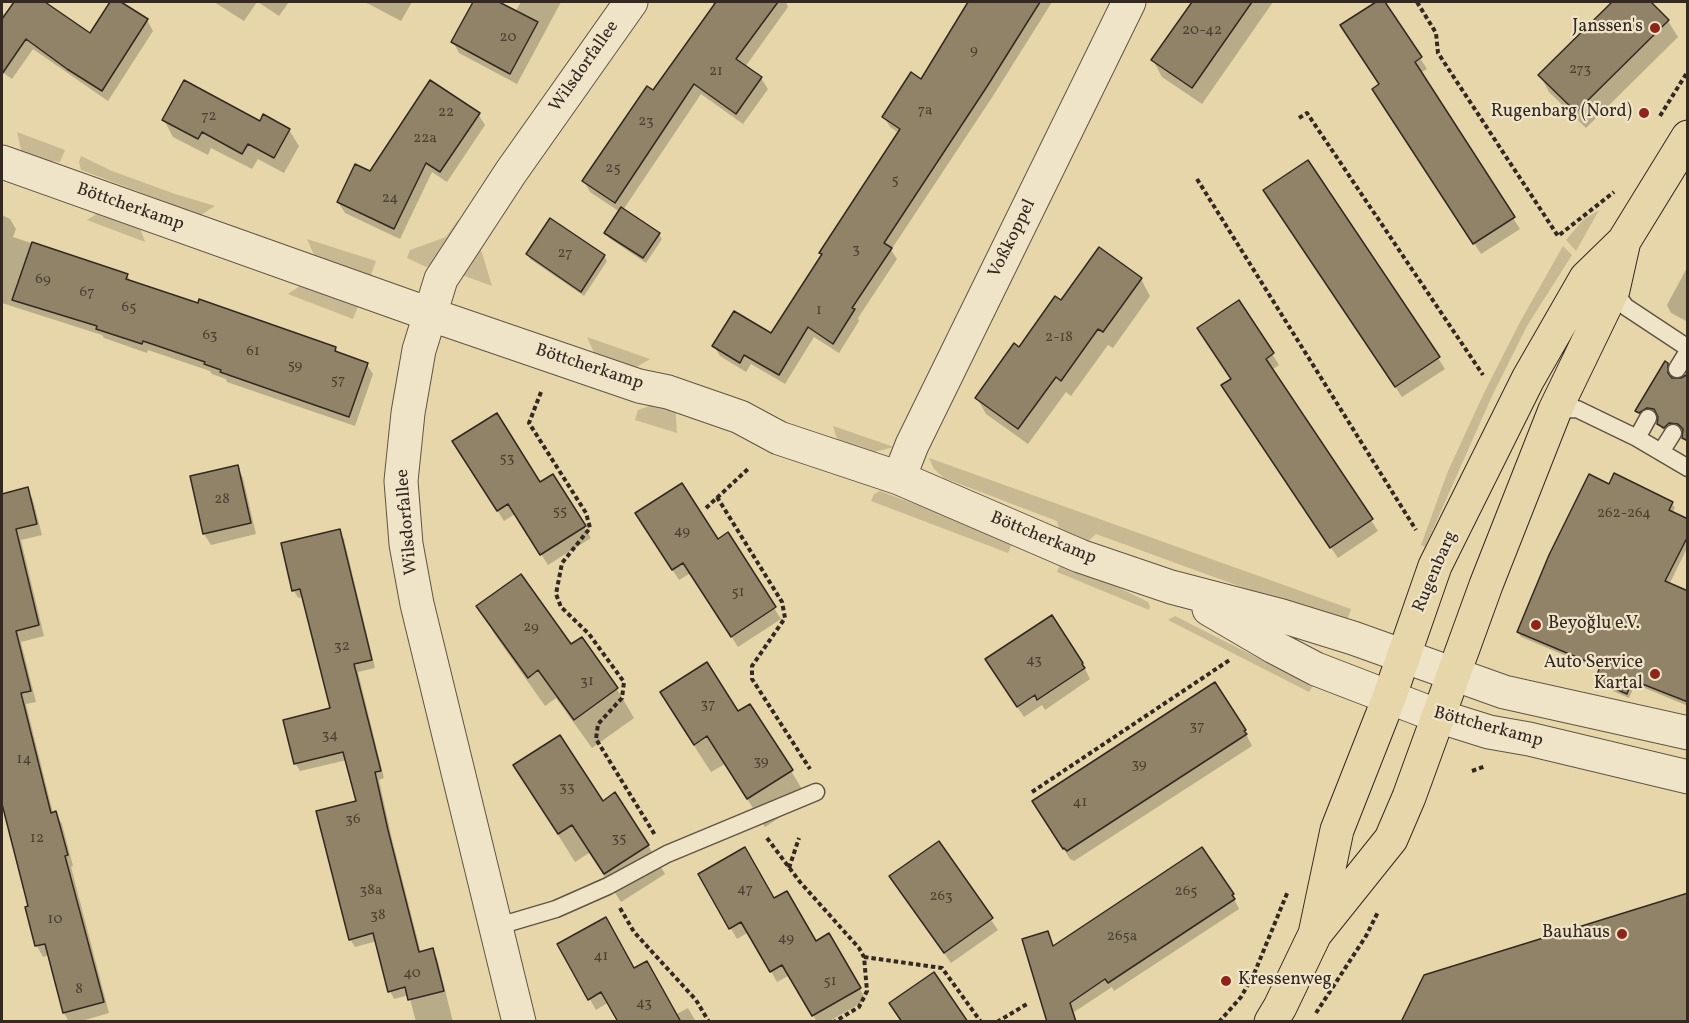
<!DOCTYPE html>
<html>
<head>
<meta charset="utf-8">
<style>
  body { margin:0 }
  #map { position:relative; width:1689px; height:1023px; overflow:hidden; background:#e6d6a9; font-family:Vollkorn,serif }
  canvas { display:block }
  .frame { position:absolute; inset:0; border:3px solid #342922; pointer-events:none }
</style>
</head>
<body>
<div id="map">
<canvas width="1689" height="1023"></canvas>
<div class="frame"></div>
</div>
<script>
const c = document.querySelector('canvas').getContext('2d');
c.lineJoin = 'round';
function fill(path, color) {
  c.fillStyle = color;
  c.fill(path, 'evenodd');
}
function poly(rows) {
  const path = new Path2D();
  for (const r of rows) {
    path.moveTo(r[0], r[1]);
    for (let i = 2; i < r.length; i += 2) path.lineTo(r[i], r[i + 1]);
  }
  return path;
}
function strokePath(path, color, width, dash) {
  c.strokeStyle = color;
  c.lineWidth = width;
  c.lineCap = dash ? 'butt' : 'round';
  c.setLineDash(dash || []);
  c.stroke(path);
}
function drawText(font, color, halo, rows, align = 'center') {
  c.font = font + ' Vollkorn,serif';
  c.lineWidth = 4.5;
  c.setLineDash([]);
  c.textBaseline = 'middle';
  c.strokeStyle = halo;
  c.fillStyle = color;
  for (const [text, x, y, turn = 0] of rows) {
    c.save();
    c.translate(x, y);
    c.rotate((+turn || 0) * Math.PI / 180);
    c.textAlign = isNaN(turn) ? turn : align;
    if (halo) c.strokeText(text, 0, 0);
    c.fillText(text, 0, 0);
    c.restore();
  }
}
const green = poly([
  [17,132,65,150,60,162,53,161,45,169,24,162],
  [81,156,112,171,175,194,215,206,201,215,81,170,79,162],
  [1599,210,1576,251,1566,240,1583,220],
  [100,212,140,228,145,242,87,220],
  [458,220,461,223,432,265,426,267,407,258,410,250,446,237],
  [307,239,376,261,371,275,314,255],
  [479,243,492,286,462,275],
  [1563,246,1572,255,1527,326,1492,396,1425,547,1421,545,1448,471,1484,393,1520,322],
  [300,286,358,307,353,319,288,294],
  [587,337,650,359,635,368,595,355],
  [663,401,675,404,677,433,635,420,638,410],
  [833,426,894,447,874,452,838,442],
  [929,458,1351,609,1348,618,1337,618,1291,605,1096,534,1083,546,1061,538,1057,521,944,478,934,469],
  [880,491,1008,539,1011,546,1008,553,871,501,874,494],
  [1064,561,1148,602,1150,607,1149,610,1057,572,1061,563],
  [1175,616,1313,686,1309,692,1168,620]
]);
const shadow = poly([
  [15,2,42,2,90,36,112,2,118,2,147,20,153,31,108,101,33,49,12,79,2,72,2,13,6,15],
  [214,2,257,2,244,21],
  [258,2,289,2,279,16],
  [365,2,412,2,401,21],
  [475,2,496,2,515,12,521,2,561,2,517,84,459,53,453,42],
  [712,2,786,2,788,7,745,67,761,78,768,89,743,124,701,94,623,210,659,234,662,239,646,263,609,238,606,233,620,212,590,192,584,181,654,92,714,6],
  [971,2,1052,2,993,96,891,250,897,259,858,318,859,321,839,353,814,337,785,384,751,364,746,372,720,356,714,346,772,335,823,256,821,253,899,133,890,127,884,117,922,81],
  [1194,2,1273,2,1202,104,1162,77,1153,60],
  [1378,2,1384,2,1420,58,1427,69,1420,73,1520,229,1481,254,1381,100,1380,85,1342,25],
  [1614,2,1649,2,1668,21,1678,37,1586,128,1549,92,1540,75],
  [478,114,485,125,447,182,432,172,400,239,345,213,338,202,370,173],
  [164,120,261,123,289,130,299,146,284,173,258,159,252,169,211,148,208,155,173,137],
  [1271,201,1438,358,1445,369,1402,397],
  [2,215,10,219,16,229,13,237,127,275,131,282,335,348,339,354,367,365,373,374,355,426,227,382,226,379,212,374,210,371,148,350,147,353,104,338,102,335,2,303],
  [527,254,604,256,607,261,584,296,530,259],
  [1688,266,1688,322,1671,313,1667,305],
  [1141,279,1150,296,1113,348,1108,345,1071,396,1066,392,1028,444,986,414,977,398,1061,302],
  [1239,302,1279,365,1272,370,1378,531,1338,558,1230,397],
  [1667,364,1669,381,1669,368,1670,378,1682,380,1688,376,1688,444,1684,438,1682,429,1672,428,1667,432,1662,429,1659,423,1658,414,1650,412,1640,416,1637,411],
  [1654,405,1642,413,1642,409],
  [461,453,540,484,552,476,591,538,548,565,515,514,504,521],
  [237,467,243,478,256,534,211,545,204,534,192,477],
  [1610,486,1672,503,1675,508,1672,513,1688,521,1688,546,1669,585,1688,592,1688,706,1635,684,1629,698,1599,685,1596,680,1600,670,1521,637,1518,632],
  [27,489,33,500,42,535,21,540,44,636,21,642,36,702,26,704,53,813,56,813,62,824,73,866,71,867,109,1013,78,1022,69,1022,64,1013,49,955,43,957,37,946,27,908,30,907,2,789,2,495],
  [643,524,717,541,727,534,781,619,738,647,691,573,679,580],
  [339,531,344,539,375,668,358,672,384,778,379,780,392,839,421,953,432,950,437,958,453,1022,416,1022,409,995,394,999,390,991,377,941,355,947,350,939,358,802,347,760,300,771,295,763,332,710,304,597,298,598,294,591,283,545],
  [478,607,571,646,581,639,617,689,634,718,592,748,556,698,545,706,495,635],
  [1082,663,1090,679,1045,710,1042,705,1024,717,994,671],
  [738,714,791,771,808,799,765,827,725,764,711,772,678,721],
  [1244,730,1252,746,1074,861,1070,859,1040,812],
  [515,766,603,803,648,845,665,874,621,902,589,853,575,862],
  [938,843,998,930,951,963,898,887],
  [1202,849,1232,895,1239,909,1114,991,1112,987,1074,1012,1077,1022,1049,1022,1047,932,1054,947],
  [700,875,774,900,815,943,829,935,866,1000,828,1022,817,1022,790,975,777,982,749,932,737,939],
  [559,945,634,970,675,1015,688,1008,696,1022,619,1022,609,1002,596,1010]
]);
const building = poly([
  [14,2,45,2,90,33,110,2,121,2,148,19,102,91,67,69,26,39,2,74,2,19,14,2],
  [473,2,499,2,538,22,510,74,451,42,473,2],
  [716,2,778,2,736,59,762,77,736,114,694,84,615,203,582,181,647,86,653,90,716,2],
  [968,2,1040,2,988,85,884,243,892,248,852,308,855,309,833,344,808,327,779,375,744,355,740,363,712,346,734,311,771,333,822,254,819,253,900,129,882,117,911,72,921,79,968,2],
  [1192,2,1252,2,1192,88,1151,60,1192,2],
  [1376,2,1385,2,1422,57,1415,62,1515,217,1473,244,1372,89,1379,84,1340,25,1376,2],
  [1612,2,1651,2,1669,20,1576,112,1538,75,1612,2],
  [184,80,260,121,263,114,290,129,274,158,248,144,242,154,202,132,198,139,162,120,184,80],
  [430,80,480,113,440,172,426,163,394,229,337,202,355,164,370,171,430,80],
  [1308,160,1440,357,1395,387,1263,190,1308,160],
  [621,207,660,233,643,258,604,233,621,207],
  [550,218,605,255,581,292,526,254,550,218],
  [32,242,128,274,126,279,198,303,199,299,336,347,335,351,368,363,349,417,220,372,221,370,204,364,205,362,143,341,142,344,96,329,97,326,12,300,32,242],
  [1099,247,1142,278,1103,332,1098,329,1061,381,1056,377,1018,429,975,398,1014,343,1019,347,1055,296,1061,300,1099,247],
  [1239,300,1274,353,1266,359,1373,519,1330,548,1221,385,1231,379,1197,328,1239,300],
  [1665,361,1668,363,1668,373,1672,378,1681,378,1688,374,1688,441,1682,438,1683,429,1678,424,1669,423,1664,428,1657,424,1658,417,1654,409,1647,408,1639,413,1635,411,1665,361],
  [497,413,540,482,553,474,586,526,540,555,508,504,497,511,452,441,497,413],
  [238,465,251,523,203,534,190,476,238,465],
  [1614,473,1673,502,1669,510,1688,519,1688,536,1665,581,1688,591,1688,702,1632,680,1627,694,1595,680,1600,667,1517,632,1549,555,1589,474,1609,484,1614,473],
  [682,483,718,539,728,532,776,607,731,637,683,563,672,570,635,513,682,483],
  [28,487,37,524,16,529,39,625,16,631,31,691,21,693,51,813,56,811,68,855,65,856,104,1002,63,1013,45,944,35,946,25,907,28,906,2,804,2,494,28,487],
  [340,529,372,660,354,664,381,771,375,772,388,830,419,952,433,948,444,991,408,1000,405,987,388,992,373,933,349,940,316,811,356,801,343,752,294,764,283,720,330,708,300,589,292,591,281,543,340,529],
  [521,574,571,644,582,637,618,688,574,720,538,670,528,678,476,606,521,574],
  [1052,615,1083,663,1082,664,1085,668,1037,700,1035,695,1017,707,985,659,1052,615],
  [707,662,738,711,750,704,793,770,747,799,707,736,694,745,660,692,707,662],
  [1215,682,1246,730,1244,731,1247,734,1067,851,1064,848,1063,849,1032,801,1215,682],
  [560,735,603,801,615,792,649,845,604,874,572,825,558,834,513,765,560,735],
  [939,841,993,918,944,953,889,876,939,841],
  [745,847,774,898,787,891,816,941,829,933,861,988,812,1016,782,965,770,972,741,922,729,929,698,874,745,847],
  [1202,847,1234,894,1232,895,1235,899,1108,983,1105,979,1070,1003,1076,1022,1047,1022,1022,939,1048,931,1053,946,1202,847],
  [1688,893,1688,1022,1401,1022,1424,975,1688,893],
  [606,917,634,968,647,961,681,1022,618,1022,601,992,588,1000,557,944,606,917],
  [934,972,968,1022,902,1022,889,1003,934,972]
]);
const path = poly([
  [1417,2,1436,33,1438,53,1558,236,1614,192],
  [1660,116,1688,71],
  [1299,118,1307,113,1483,375],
  [1197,179,1416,530],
  [541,392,529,423,586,513,590,528,562,563,556,594,561,607,589,634,624,682,622,698,598,724,596,739,655,835],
  [717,497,782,602,785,618,752,666,752,679,810,769],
  [706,508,749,468],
  [1472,771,1486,766],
  [1032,792,1231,659],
  [767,838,800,882,859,948,864,957,867,991,859,1007,834,1022],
  [789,868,799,838],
  [620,908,634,932,696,1000,709,1022],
  [864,957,942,968,981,1022],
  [1316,1013,1366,936,1378,912],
  [997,1022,1027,1004],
  [1219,1022,1241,997,1254,974,1288,891]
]);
const service = poly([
  [1613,290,1626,307,1688,348],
  [1677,369,1688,351],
  [1555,410,1577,409,1637,438,1688,468],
  [1637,438,1648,418],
  [1661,452,1673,433],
  [495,927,556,909,608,886,667,854,816,792]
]);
const minor = poly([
  [2,162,429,314,639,386,668,392,740,417,779,438,899,478,1080,556,1171,587,1282,616,1353,638,1504,692,1688,733],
  [899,478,912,445,1129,2],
  [1209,609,1274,647,1316,669,1438,716,1489,732,1529,739,1688,777],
  [519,1022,417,604,406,544,401,481,408,413,419,350,441,279,511,172,631,2]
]);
const primary = poly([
  [1315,934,1337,830,1389,698,1435,566,1528,379,1586,278,1624,241,1688,137],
  [1271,1022,1280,1007,1315,934,1391,839,1409,797,1486,585,1555,410,1613,290,1624,241]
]);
const markers = [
  [1655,28,6,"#8f2418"],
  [1644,113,6,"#8f2418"],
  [1536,625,6,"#8f2418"],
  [1655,674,6,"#8f2418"],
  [1622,934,6,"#8f2418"],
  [1226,981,6,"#8f2418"]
];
const numberNames = [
  ["20-42",1202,31],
  ["20",508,38],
  ["9",974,51],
  ["273",1580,70],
  ["21",716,72],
  ["7a",925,111],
  ["22",446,113],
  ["72",209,117],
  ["23",646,122],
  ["22a",425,139],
  ["25",613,169],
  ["5",895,181],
  ["24",390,199],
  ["3",856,250],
  ["27",565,254],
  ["69",43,280],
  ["67",87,293],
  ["65",129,308],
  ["1",819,311],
  ["63",210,336],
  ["2-18",1059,338],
  ["61",253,352],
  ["59",295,366],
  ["57",338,381],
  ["53",507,459],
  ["28",222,500],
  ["55",560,512],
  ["262-264",1624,514],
  ["49",682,532],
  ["51",738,593],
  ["29",531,628],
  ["32",342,647],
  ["43",1034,661],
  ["31",587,682],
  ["37",708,705],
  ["37",1197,727],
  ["34",330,736],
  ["14",24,760],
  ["39",761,762],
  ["39",1139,765],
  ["33",567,788],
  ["41",1080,803],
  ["36",353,820],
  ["12",37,839],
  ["35",619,839],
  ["47",745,890],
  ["38a",371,891],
  ["265",1186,892],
  ["263",941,897],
  ["38",378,916],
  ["10",55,920],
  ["265a",1122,937],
  ["49",786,939],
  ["41",601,957],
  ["40",412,974],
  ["51",830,982],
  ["8",79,990],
  ["43",644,1004]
];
const poiNames = [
  ["Janssen's",1643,28],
  ["Rugenbarg (Nord)",1632,113],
  ["Beyoğlu e.V.",1548,625,"left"],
  ["Auto Service",1643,664],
  ["Kartal",1643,685],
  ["Bauhaus",1610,934],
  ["Kressenweg",1238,981,"left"]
];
const streetNames = [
  ["Wilsdorfallee",585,67,-55],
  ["Böttcherkamp",130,208,19],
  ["Voßkoppel",1013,239,-64],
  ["Böttcherkamp",589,368,18],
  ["Wilsdorfallee",408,522,-95],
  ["Böttcherkamp",1043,539,22],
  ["Rugenbarg",1436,572,-67],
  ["Böttcherkamp",1488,728,15]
];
fill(green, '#c8b992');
fill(shadow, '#0003');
fill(building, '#918368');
strokePath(building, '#342922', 1.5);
strokePath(service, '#605444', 19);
strokePath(minor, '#605444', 35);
strokePath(primary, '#342922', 35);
strokePath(path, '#342922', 4, [4.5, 3]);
strokePath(service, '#efe4c7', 16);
strokePath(minor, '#efe4c7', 33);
strokePath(primary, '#e6d6a9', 33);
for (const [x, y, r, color] of markers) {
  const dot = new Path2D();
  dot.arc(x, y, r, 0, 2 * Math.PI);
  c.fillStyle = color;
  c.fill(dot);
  strokePath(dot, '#efe4c7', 2);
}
drawText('15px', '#4b4034', null, numberNames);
drawText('18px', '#342922', '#efe4c7', poiNames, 'right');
drawText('18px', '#342922', '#efe4c7', streetNames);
</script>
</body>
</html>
